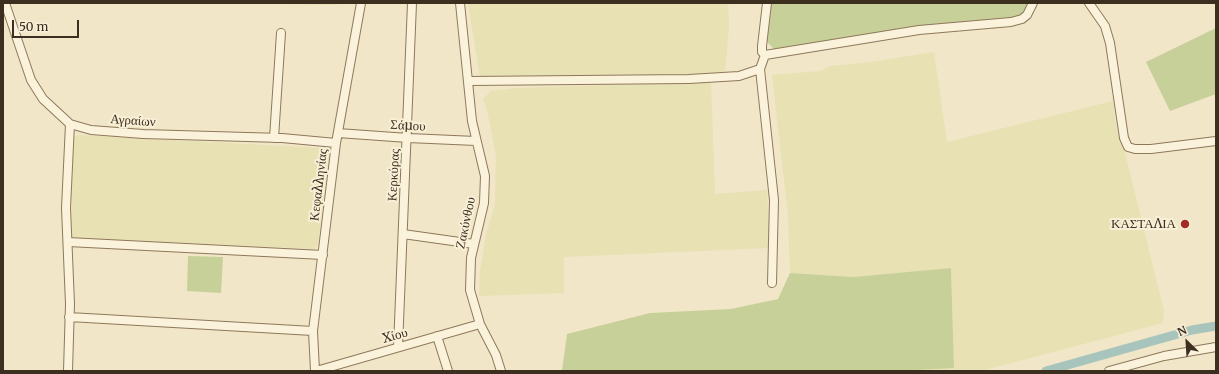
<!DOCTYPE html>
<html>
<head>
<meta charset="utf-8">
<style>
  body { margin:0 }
  #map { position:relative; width:1219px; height:374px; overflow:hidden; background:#f1e6c7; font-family:Merriweather,serif }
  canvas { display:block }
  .frame { position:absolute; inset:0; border:4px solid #3d2f1f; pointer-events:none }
  .north { position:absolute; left:1167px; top:322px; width:40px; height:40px; -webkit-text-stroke:3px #f8efd7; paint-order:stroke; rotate:335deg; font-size:11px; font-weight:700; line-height:16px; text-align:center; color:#3d2f1f }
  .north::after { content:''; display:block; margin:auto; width:14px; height:18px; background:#3d2f1f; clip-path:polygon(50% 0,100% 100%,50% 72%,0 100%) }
  .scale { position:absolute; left:12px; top:20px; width:67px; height:18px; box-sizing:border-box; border:2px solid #3d2f1f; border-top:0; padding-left:5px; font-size:12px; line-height:14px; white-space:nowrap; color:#3d2f1f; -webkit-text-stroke:3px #f8efd7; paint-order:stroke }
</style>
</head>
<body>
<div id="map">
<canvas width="1219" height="374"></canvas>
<div class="frame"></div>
<div class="north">N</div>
<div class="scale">50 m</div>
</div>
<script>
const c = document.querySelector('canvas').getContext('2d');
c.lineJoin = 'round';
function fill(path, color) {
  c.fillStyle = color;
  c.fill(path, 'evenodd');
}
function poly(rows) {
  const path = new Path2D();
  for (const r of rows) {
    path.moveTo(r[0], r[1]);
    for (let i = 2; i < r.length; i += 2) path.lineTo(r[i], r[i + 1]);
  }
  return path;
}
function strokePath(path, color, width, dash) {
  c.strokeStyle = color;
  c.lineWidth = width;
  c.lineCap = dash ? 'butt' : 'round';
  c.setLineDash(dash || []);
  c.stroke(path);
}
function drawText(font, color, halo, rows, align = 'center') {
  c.font = font + ' Merriweather,serif';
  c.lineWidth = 4;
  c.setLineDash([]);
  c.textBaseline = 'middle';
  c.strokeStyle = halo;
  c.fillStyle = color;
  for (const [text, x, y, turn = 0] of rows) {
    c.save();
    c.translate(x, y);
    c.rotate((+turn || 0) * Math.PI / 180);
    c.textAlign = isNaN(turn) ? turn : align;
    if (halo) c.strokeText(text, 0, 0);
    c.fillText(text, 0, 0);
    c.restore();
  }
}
const farmland = poly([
  [247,3,342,3,332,5],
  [468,3,728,3,729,26,725,74,480,78],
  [934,52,947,142,1113,101,1117,132,1125,153,1164,311,1163,323,981,371,896,371,954,367,951,268,853,277,790,273,788,216,772,75,820,71,831,66,870,62],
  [711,82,715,194,767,190,770,248,564,257,564,293,479,296,480,271,486,235,495,204,496,156,487,110,483,99,491,91,516,88],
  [78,135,322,148,327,151,328,160,318,244,314,249,71,238,73,139,74,137]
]);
const green = poly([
  [771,3,1030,3,1024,13,1015,18,930,25,774,49,768,43,766,39],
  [1216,28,1216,94,1170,111,1146,62],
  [188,256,223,257,221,293,187,291],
  [951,268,954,368,896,371,562,371,567,334,650,313,731,309,778,299,790,273,853,277]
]);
const canal = poly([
  [1046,371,1192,330,1216,326]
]);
const minor = poly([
  [5,3,31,80,43,99,70,124,91,130,143,134,282,138,336,143],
  [460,3,472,121,485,176,484,203,471,258,470,290,480,324,496,355,501,371],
  [1089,3,1105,26,1110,43,1124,138,1128,147,1135,149,1151,149,1216,141],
  [765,55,919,30,1011,22,1022,19,1027,15,1033,3],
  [760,69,774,200,772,283],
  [469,81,689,79,739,76,760,69,765,55,762,52,762,46,767,3],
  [338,133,408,138,476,141],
  [274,138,281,33],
  [403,234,474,244],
  [68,242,323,255],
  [69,317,313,331],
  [437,336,448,371],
  [398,347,412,3],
  [68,371,70,304,66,208,70,124],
  [315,371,313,331,336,143,361,3],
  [316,371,480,324],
  [1109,371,1164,356,1216,347]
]);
const markers = [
  [1185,224,5,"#a12b27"]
];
const streetNames = [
  ["Αγραίων",133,121,4],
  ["Σάμου",408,126,3],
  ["Κερκύρας",394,175,-87],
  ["Κεφαλληνίας",319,185,-83],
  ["Ζακύνθου",466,223,-78],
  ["Χίου",395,336,-16]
];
const poiNames = [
  ["ΚΑΣΤΑΛΙΑ",1176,224]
];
fill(farmland, '#e7e1b4');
fill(green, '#c8d09a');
strokePath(canal, '#a8c5bd', 9);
strokePath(minor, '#8e785b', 10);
strokePath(minor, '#fbf2db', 8);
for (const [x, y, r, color] of markers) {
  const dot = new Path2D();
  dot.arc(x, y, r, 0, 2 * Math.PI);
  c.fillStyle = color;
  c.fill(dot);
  strokePath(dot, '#f8efd7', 1.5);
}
drawText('13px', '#3d2f1f', '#f8efd7', streetNames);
drawText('13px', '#3d2f1f', '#f8efd7', poiNames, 'right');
</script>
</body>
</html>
